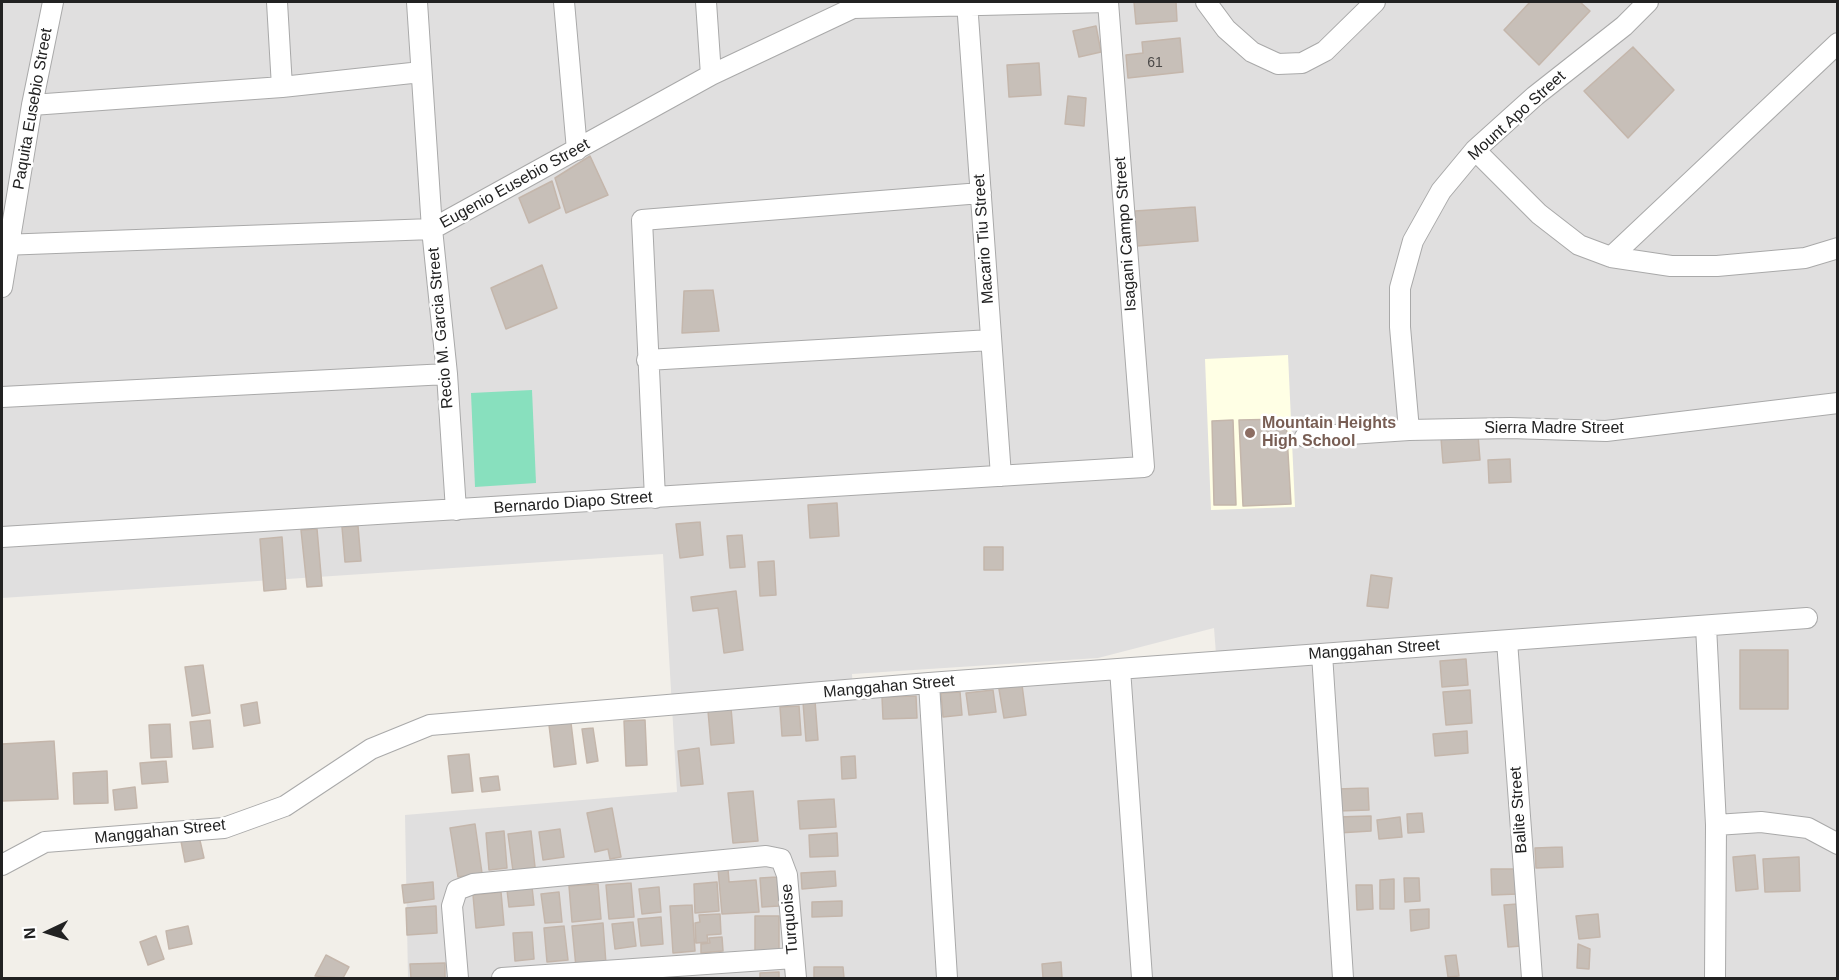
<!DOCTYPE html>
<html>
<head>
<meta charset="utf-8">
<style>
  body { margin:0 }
  #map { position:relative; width:1839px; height:980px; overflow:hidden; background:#f2efe9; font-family:Helvetica,sans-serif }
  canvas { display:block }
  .frame { position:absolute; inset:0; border:3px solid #222; pointer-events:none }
  .north { position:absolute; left:18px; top:902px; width:60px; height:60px; -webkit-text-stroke:4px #fff; paint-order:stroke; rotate:266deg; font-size:16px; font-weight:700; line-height:24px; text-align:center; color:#222 }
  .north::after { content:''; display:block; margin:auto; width:21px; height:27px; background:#222; clip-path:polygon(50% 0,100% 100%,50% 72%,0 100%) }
</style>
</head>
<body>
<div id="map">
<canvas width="1839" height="980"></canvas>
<div class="frame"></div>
<div class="north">N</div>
</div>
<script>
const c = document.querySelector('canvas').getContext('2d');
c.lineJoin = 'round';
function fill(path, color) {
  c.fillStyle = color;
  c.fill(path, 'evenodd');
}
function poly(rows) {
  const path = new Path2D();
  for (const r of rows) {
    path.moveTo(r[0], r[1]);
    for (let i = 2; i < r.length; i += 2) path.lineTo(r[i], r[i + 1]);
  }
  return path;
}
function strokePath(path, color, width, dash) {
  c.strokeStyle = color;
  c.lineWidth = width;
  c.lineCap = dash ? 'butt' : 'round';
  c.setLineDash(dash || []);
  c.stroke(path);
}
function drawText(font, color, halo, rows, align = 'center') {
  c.font = font + ' Helvetica,sans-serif';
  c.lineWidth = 5;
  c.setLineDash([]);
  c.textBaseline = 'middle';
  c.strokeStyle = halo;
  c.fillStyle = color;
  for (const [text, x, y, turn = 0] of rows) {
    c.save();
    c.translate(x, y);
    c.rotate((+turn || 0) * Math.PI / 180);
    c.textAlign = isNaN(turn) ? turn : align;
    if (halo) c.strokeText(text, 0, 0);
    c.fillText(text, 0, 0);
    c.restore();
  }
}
const residential = poly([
  [2,2,1837,2,1837,978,408,978,405,815,677,792,663,554,2,598],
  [1214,628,1217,667,853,693,852,674,1098,658]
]);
const education = poly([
  [1288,355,1295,507,1211,510,1205,359]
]);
const pitch = poly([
  [532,390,536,483,475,487,471,393]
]);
const building = poly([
  [1134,2,1176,2,1177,21,1136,24,1134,2],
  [1530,2,1580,2,1590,11,1539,65,1504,30,1530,2],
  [1096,26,1101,52,1079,57,1073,31,1096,26],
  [1180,38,1183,72,1128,78,1126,55,1143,53,1142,42,1180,38],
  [1633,47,1674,90,1628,138,1584,91,1633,47],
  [1039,63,1041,95,1009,97,1007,65,1039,63],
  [1068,96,1086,98,1084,126,1065,124,1068,96],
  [590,156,608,195,566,213,555,178,590,156],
  [552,181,560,208,529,223,519,198,552,181],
  [1195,207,1198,241,1137,246,1135,211,1195,207],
  [542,265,557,308,506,329,491,288,542,265],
  [713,290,719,331,682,333,684,291,713,290],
  [1286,419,1291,504,1243,506,1239,420,1286,419],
  [1233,420,1236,505,1214,505,1212,421,1233,420],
  [1478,435,1480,460,1443,463,1441,438,1478,435],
  [1510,459,1511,482,1489,483,1488,460,1510,459],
  [837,503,839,536,810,538,808,505,837,503],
  [700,522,703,555,680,558,676,524,700,522],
  [358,526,361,561,345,562,342,527,358,526],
  [317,529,322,586,307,587,301,530,317,529],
  [742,535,745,567,730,568,727,536,742,535],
  [282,537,286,589,264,591,260,539,282,537],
  [984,547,1003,547,1003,570,984,570,984,547],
  [774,561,776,595,760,596,758,562,774,561],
  [1371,575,1392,578,1388,608,1367,606,1371,575],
  [736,591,743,650,724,653,718,608,693,611,691,597,736,591],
  [1740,650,1788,650,1788,709,1740,709,1740,650],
  [1466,659,1468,685,1442,687,1440,661,1466,659],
  [203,665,210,713,192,716,185,667,203,665],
  [1022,685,1026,715,1004,718,999,689,1022,685],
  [993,690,996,712,969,715,966,693,993,690],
  [1470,690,1472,723,1446,725,1443,692,1470,690],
  [960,692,962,715,943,717,941,693,960,692],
  [916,696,917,718,883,719,882,697,916,696],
  [815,701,818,740,806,741,803,702,815,701],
  [257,702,260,723,244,726,241,705,257,702],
  [799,706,801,735,782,736,780,707,799,706],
  [731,708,734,743,711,745,708,711,731,708],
  [210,720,213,747,193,749,190,722,210,720],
  [645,720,647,765,626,766,624,721,645,720],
  [571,723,576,764,554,767,549,725,571,723],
  [170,724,172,757,151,758,149,725,170,724],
  [593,728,598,761,587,763,582,729,593,728],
  [1467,731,1468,753,1435,756,1433,734,1467,731],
  [54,741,58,799,2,801,2,744,54,741],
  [699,748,703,784,681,786,678,751,699,748],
  [469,754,473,791,452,793,448,756,469,754],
  [855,756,856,778,842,779,841,757,855,756],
  [166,761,168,782,142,784,140,763,166,761],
  [107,771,108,803,74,804,73,773,107,771],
  [498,776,500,790,482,792,480,778,498,776],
  [135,787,137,808,115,810,113,790,135,787],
  [1368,788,1369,810,1338,811,1337,789,1368,788],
  [753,791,758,841,733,843,728,793,753,791],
  [834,799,836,827,800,829,798,801,834,799],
  [612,808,621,857,610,859,608,849,595,852,587,813,612,808],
  [1422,813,1424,832,1408,833,1407,814,1422,813],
  [1371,816,1371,831,1338,833,1337,817,1371,816],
  [1400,817,1402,837,1379,839,1377,820,1400,817],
  [475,824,482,873,458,877,450,828,475,824],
  [560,829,564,857,543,860,539,832,560,829],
  [504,831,507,868,489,870,486,833,504,831],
  [531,831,535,867,513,871,508,834,531,831],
  [198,832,204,858,185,862,180,836,198,832],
  [837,833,838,856,810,857,809,835,837,833],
  [1562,847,1563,867,1536,868,1535,848,1562,847],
  [1755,855,1758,889,1736,891,1733,857,1755,855],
  [1799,857,1800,891,1765,892,1763,859,1799,857],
  [718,869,728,869,729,882,756,880,759,912,722,914,718,869],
  [1491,869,1516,869,1518,894,1492,895,1491,869],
  [835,871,836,886,802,889,801,873,835,871],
  [777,877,779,906,762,907,760,878,777,877],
  [1404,878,1419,878,1420,901,1405,902,1404,878],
  [1394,879,1394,909,1380,909,1380,880,1394,879],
  [433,882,434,899,404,903,402,885,433,882],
  [717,882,719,911,695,913,694,884,717,882],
  [631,883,634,917,609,919,606,885,631,883],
  [598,884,601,919,572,922,569,886,598,884],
  [1356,885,1372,885,1373,909,1357,910,1356,885],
  [532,887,534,905,509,907,507,890,532,887],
  [659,887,661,912,642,914,639,889,659,887],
  [501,892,504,925,476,928,473,895,501,892],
  [559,892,562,922,545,923,541,894,559,892],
  [842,901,842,916,812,917,812,902,842,901],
  [1518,904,1521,946,1508,947,1504,905,1518,904],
  [692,905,695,951,673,953,670,906,692,905],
  [436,906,437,933,407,935,406,908,436,906],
  [1429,909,1429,928,1411,931,1410,910,1429,909],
  [720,914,721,934,707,935,708,942,696,943,695,923,700,922,699,915,720,914],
  [1598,914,1600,937,1579,939,1576,916,1598,914],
  [755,916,779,916,779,950,755,951,755,916],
  [661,917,663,944,641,946,638,919,661,917],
  [633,922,636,946,615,949,612,924,633,922],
  [603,923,606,964,576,967,572,926,603,923],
  [188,926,192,944,169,949,166,931,188,926],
  [564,926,568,960,547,962,544,928,564,926],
  [532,932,534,959,515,961,513,933,532,932],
  [156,936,164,959,148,965,140,942,156,936],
  [722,937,723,951,701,953,701,944,710,943,709,938,722,937],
  [1578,944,1590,949,1589,969,1577,968,1578,944],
  [326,955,349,967,343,978,315,976,326,955],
  [1456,955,1459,976,1448,977,1445,956,1456,955],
  [1061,962,1062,978,1043,978,1042,964,1061,962],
  [445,963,445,978,411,978,410,964,445,963],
  [814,967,843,967,844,978,814,978,814,967],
  [779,972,779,978,760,978,760,973,779,972]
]);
const street = poly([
  [277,2,282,87],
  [417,2,432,229,447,374,456,510],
  [564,2,577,150],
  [706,2,711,75],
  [967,2,1001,476],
  [1206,2,1226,29,1252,52,1278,64,1302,63,1325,51,1375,2],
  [32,105,282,87,421,72],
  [1475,150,1539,214,1579,245,1611,257,1671,266,1717,266,1805,258,1838,248],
  [2,245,432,229,711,75,853,8,1108,2],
  [1611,257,1838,43],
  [2,287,32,105,53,2],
  [647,360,991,340],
  [2,397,447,374],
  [1409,430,1400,327,1400,288,1413,241,1441,191,1475,150,1535,96,1624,26,1648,2],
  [1305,437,1409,430,1510,428,1606,431,1838,403],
  [655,498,642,220,981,193],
  [2,537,1144,467,1108,2],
  [1706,626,1716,825,1715,978],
  [1507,641,1532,978],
  [1322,654,1343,978],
  [1120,669,1142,978],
  [929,683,947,978],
  [1716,825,1761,822,1808,828,1838,844],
  [2,865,45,842,224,828,285,806,371,749,430,725,929,683,1807,618],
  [458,978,452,906,457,890,473,884,766,856,781,859,787,875,796,978],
  [502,978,794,958]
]);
const markers = [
  [1250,433,6,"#8d6e63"]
];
const numberNames = [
  ["61",1155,63]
];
const streetNames = [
  ["Paquita Eusebio Street",33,109,-80],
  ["Mount Apo Street",1517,116,-42],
  ["Eugenio Eusebio Street",515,184,-29],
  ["Isagani Campo Street",1126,234,-94],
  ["Macario Tiu Street",984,239,-94],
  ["Recio M. Garcia Street",441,328,-95],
  ["Sierra Madre Street",1554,429],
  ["Bernardo Diapo Street",573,503,-4],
  ["Manggahan Street",1374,650,-4],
  ["Manggahan Street",889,687,-5],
  ["Balite Street",1519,810,-94],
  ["Manggahan Street",160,832,-6],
  ["Turquoise",790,919,-95]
];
const educationNames = [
  ["Mountain Heights",1262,424],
  ["High School",1262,442]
];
fill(residential, '#e0dfdf');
fill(education, '#ffffe5');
fill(pitch, '#88e0be');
fill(building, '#c7bfb8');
strokePath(building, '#c4b6ab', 1.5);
strokePath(street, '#a9a9a9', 22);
strokePath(street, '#fff', 20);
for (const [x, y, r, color] of markers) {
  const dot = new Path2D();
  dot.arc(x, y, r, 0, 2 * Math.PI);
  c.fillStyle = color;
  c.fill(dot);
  strokePath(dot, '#fff', 2);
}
drawText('14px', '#4b4948', null, numberNames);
drawText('16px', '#222', '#fff', streetNames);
drawText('bold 16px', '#785e54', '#fff', educationNames, 'left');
</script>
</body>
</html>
